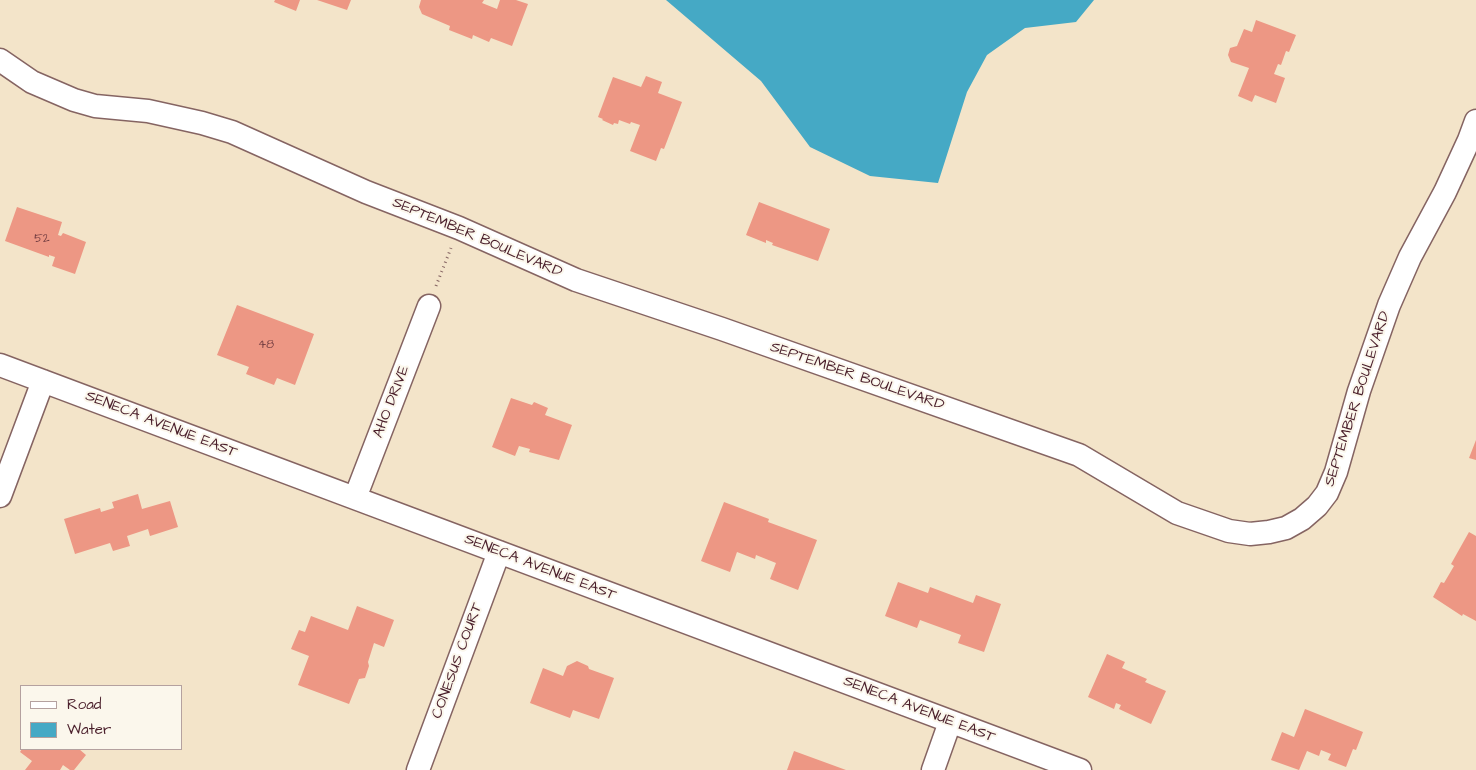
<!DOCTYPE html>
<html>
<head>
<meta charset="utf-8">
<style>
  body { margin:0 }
  #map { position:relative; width:1476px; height:770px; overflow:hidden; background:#f3e4c9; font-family:"Architects Daughter",sans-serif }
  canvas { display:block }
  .legend { position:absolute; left:20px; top:685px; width:162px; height:65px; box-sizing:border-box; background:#fbf7ec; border:1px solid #b4a19f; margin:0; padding:6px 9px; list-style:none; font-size:15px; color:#4a1f2b }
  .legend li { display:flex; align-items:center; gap:10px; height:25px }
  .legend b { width:25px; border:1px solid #b4a19f }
</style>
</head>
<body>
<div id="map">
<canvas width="1476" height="770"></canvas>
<ul class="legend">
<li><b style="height:6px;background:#fff"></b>Road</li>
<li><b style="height:14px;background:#45a9c5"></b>Water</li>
</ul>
</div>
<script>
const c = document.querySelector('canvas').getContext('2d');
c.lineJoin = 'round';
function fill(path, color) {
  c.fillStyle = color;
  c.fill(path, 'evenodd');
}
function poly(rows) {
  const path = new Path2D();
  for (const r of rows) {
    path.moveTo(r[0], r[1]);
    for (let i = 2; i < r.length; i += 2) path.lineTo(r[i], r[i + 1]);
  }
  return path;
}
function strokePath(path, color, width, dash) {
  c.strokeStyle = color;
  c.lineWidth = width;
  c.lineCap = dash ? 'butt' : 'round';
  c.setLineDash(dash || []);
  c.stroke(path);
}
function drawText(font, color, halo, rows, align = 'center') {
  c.font = font + ' "Architects Daughter",sans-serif';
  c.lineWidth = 4;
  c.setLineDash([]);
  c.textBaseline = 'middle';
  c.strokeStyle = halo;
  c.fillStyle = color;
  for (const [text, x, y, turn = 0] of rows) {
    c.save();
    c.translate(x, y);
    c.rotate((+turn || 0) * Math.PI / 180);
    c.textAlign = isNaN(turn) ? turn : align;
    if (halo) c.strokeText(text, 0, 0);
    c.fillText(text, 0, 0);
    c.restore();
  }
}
const water = poly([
  [666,0,1094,0,1076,22,1025,28,987,55,967,92,938,183,870,176,810,147,761,81]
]);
const building = poly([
  [275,0,300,0,296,11,274,2],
  [317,0,351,0,347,10],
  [421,0,484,0,482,3,497,9,500,0,516,0,528,4,512,46,491,38,489,42,473,35,472,39,449,30,450,26,422,14,419,7],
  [1256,20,1296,35,1289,52,1286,51,1281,65,1278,64,1274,74,1285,78,1276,103,1255,95,1252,102,1238,96,1249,68,1231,62,1228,55,1230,48,1237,46,1244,29,1252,32],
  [646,76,662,82,658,93,682,102,664,149,661,148,656,161,630,151,640,125,631,122,630,124,619,120,618,124,614,123,613,125,602,120,603,119,598,117,613,77,641,87],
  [759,202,830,229,818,261,772,245,773,243,766,240,766,243,746,235],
  [17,207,62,222,58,235,61,236,63,233,86,242,75,274,52,266,55,257,49,255,49,257,5,241],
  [237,305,314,334,295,385,277,378,274,385,246,374,249,367,217,355],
  [511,398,532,405,534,402,548,408,545,415,572,425,559,460,529,452,530,449,519,446,515,456,492,447],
  [1476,440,1476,460,1469,458],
  [138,494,142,509,170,501,178,527,150,536,148,529,127,536,130,546,113,551,110,543,75,554,64,519,100,508,101,512,114,508,112,502],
  [724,502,769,519,768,522,817,540,798,590,770,579,776,563,756,555,755,559,737,552,730,572,701,561],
  [1469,532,1476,536,1476,621,1463,614,1462,616,1433,597,1441,582,1444,583,1454,566,1451,564],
  [898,582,928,593,930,587,973,603,976,595,1001,604,984,652,958,643,961,635,920,620,917,628,885,616],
  [357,606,394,620,384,647,374,643,368,662,369,666,365,678,359,679,349,704,298,685,309,656,291,649,299,630,305,632,311,616,348,630],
  [1107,654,1125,662,1122,668,1147,679,1145,682,1166,691,1151,724,1119,709,1121,705,1116,703,1114,709,1088,697],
  [577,661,588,666,589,669,614,678,599,719,573,710,570,718,530,703,543,668,563,676,567,666],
  [1305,709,1363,732,1356,750,1353,749,1346,767,1328,760,1331,754,1321,750,1319,756,1307,751,1299,770,1271,760,1282,732,1294,737],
  [22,749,79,749,86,755,74,770,70,770,63,765,60,770,25,770,32,761,20,752],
  [794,751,846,770,787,770]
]);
const path = poly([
  [436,286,451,248]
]);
const minor = poly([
  [0,60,32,82,74,100,95,106,148,111,202,123,232,132,366,192,459,228,576,280,722,329,1079,455,1177,513,1229,531,1250,534,1269,532,1286,528,1302,519,1317,506,1327,493,1336,472,1359,391,1389,305,1410,257,1445,192,1469,140,1476,121],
  [0,365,1080,770],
  [0,496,43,381],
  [355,498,429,306],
  [418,770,499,552],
  [933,770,950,722]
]);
const numberNames = [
  ["52",42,239],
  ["48",266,345]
];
const streetNames = [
  ["SEPTEMBER BOULEVARD",477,238,23],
  ["SEPTEMBER BOULEVARD",857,377,19],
  ["SEPTEMBER BOULEVARD",1358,399,-72],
  ["AHO DRIVE",392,402,-69],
  ["SENECA AVENUE EAST",161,425,21],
  ["SENECA AVENUE EAST",540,568,21],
  ["CONESUS COURT",458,661,-70],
  ["SENECA AVENUE EAST",919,710,21]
];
fill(water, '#45a9c5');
fill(building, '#ed9784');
strokePath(minor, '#856462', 25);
strokePath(path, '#856462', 3, [1, 4]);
strokePath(minor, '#fff', 22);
drawText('12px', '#733d41', null, numberNames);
drawText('15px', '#4a1f2b', '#fbf7ec', streetNames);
</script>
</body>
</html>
